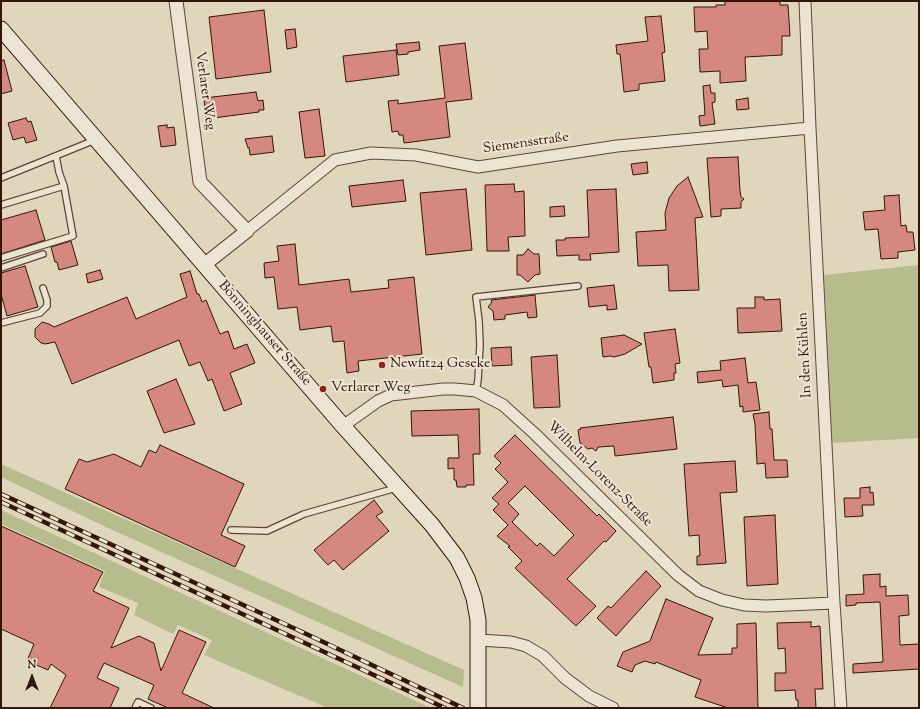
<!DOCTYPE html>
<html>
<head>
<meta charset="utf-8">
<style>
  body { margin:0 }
  #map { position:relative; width:920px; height:709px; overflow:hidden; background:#e0d6bc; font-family:"Sorts Mill Goudy",serif }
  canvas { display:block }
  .frame { position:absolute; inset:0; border:2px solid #341507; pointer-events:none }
  .north { position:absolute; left:12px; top:657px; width:40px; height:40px; -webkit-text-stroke:3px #ebe4d3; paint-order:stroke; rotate:0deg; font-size:11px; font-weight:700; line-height:16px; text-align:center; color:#341507 }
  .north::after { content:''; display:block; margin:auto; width:14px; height:18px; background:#341507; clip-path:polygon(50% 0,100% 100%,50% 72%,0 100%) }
</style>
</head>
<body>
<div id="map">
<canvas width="920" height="709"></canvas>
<div class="frame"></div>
<div class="north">N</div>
</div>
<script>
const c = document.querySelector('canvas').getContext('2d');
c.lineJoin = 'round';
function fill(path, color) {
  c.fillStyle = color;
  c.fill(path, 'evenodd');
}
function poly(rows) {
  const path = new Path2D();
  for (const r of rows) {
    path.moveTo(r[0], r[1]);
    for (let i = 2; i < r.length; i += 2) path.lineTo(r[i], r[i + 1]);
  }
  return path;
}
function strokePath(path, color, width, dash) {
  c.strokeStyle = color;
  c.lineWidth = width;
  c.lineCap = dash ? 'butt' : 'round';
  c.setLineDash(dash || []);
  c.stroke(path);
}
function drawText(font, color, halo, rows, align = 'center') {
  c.font = font + ' "Sorts Mill Goudy",serif';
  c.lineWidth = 4;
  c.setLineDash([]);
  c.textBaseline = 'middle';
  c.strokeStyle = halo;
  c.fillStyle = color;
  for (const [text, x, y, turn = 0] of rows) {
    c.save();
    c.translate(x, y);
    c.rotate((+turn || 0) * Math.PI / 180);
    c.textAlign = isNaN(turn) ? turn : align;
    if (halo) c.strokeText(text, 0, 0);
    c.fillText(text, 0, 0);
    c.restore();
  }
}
const green = poly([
  [919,265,919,438,832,443,824,275],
  [1,464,464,670,463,687,108,528,1,477],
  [1,510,231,616,431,708,328,708,204,655,212,640,178,625,173,634,134,615,138,603,99,587,105,571,1,524]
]);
const building = poly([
  [725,1,780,1,780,5,788,5,790,36,782,36,782,55,745,57,746,81,720,83,720,71,700,72,699,49,708,49,707,31,695,32,694,7,716,7,716,5,725,5,725,1],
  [264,10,271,72,216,79,209,17,264,10],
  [661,16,665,52,662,53,665,81,639,84,639,90,624,92,620,54,617,54,616,45,648,41,645,17,661,16],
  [295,29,297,47,287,49,285,30,295,29],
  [419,42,420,50,408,52,408,54,398,55,396,44,419,42],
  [465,43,472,99,446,102,450,137,404,143,403,135,399,135,398,131,392,132,388,101,398,100,398,104,445,98,439,46,465,43],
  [396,50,399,75,346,82,343,56,396,50],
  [4,60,12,91,1,94,1,61,4,60],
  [710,85,711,93,715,93,715,102,712,103,715,124,700,126,699,116,705,115,703,86,710,85],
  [256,92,258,101,263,100,264,110,259,110,259,112,206,119,204,98,256,92],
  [748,98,749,109,737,110,736,100,748,98],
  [319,109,325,156,305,158,299,112,319,109],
  [26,118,28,122,31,121,37,140,26,143,24,137,13,140,8,123,26,118],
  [167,125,167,128,174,127,176,145,161,147,158,126,167,125],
  [272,136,274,152,250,155,249,147,248,148,245,139,272,136],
  [738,157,740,191,741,197,744,199,741,202,741,208,721,209,721,216,711,217,707,158,738,157],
  [647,162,648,173,633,175,631,164,647,162],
  [688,177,703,217,695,218,699,290,669,291,668,265,638,266,636,232,666,230,665,213,669,198,677,186,688,177],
  [403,180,406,201,352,207,349,186,403,180],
  [514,184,515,192,524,191,525,236,508,237,509,251,487,251,485,185,514,184],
  [466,189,472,250,426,255,420,193,466,189],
  [616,189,619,252,590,254,591,260,579,260,579,255,557,256,556,240,565,240,565,238,589,237,587,190,616,189],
  [899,195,901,226,906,225,907,232,913,232,915,250,898,252,898,258,881,259,878,229,865,230,863,212,885,210,884,196,899,195],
  [564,206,565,216,550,217,550,207,564,206],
  [36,210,45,240,1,254,1,220,36,210],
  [71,241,78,265,59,270,57,262,55,262,51,247,71,241],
  [295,244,299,285,349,279,351,292,389,288,388,280,414,277,422,354,358,361,359,371,347,373,344,341,333,342,331,326,300,330,297,307,278,309,274,277,265,278,264,263,279,261,277,246,295,244],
  [528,249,534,254,539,254,540,274,535,275,528,282,520,275,517,275,517,255,523,255,528,249],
  [25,266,38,307,7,316,1,294,1,273,25,266],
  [100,270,103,279,88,283,86,274,100,270],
  [190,271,197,294,199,294,202,302,206,300,220,334,228,331,234,349,247,344,255,363,230,373,242,404,224,411,212,379,208,381,200,362,189,366,179,340,72,384,55,342,45,344,41,343,35,337,35,329,42,322,49,324,54,327,127,297,136,319,187,297,180,274,190,271],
  [614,285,617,309,607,310,607,305,589,307,587,288,614,285],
  [535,295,537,317,528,318,527,312,505,315,505,319,494,320,493,311,488,307,492,302,491,300,535,295],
  [755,297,764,297,764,300,780,299,782,331,738,333,737,308,755,308,755,297],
  [675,329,680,363,675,364,676,373,674,373,674,380,653,383,651,367,649,367,644,333,675,329],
  [624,335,642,344,625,354,614,357,611,356,603,357,601,338,624,335],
  [511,347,512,365,492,366,491,348,511,347],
  [557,355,560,407,534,408,531,357,557,355],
  [745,358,748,383,756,382,760,410,743,412,743,406,740,407,738,385,723,387,722,380,698,383,697,372,721,370,720,361,745,358],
  [176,379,195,424,164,433,147,391,176,379],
  [479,409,480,454,473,454,474,485,466,485,466,487,457,487,456,480,454,480,454,468,448,469,448,458,459,458,458,435,412,436,411,411,479,409],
  [769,412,770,429,772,429,774,460,787,460,788,477,766,478,765,463,757,464,755,424,753,414,769,412],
  [673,417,677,449,615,456,614,446,598,447,596,451,592,448,588,449,580,443,578,430,581,429,580,428,673,417],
  [515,435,597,516,599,514,616,531,606,542,604,541,567,579,596,606,576,626,515,568,522,561,508,547,510,546,497,536,508,525,493,510,499,504,492,498,508,482,495,469,501,463,494,456,515,435],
  [525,486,574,535,554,556,540,543,537,546,512,522,519,514,508,503,525,486],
  [160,445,244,484,221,535,245,546,235,567,65,489,79,459,87,462,114,454,141,467,149,450,156,453,160,445],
  [735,461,737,492,720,493,726,563,697,565,697,556,700,556,699,535,689,536,684,464,735,461],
  [870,487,870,493,873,492,874,505,862,505,863,516,845,517,844,498,860,498,860,488,870,487],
  [374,500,383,512,376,516,389,531,343,570,334,560,328,565,314,550,374,500],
  [775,515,778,584,747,586,744,517,775,515],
  [1,526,103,572,93,591,129,608,111,648,139,636,154,643,161,671,179,630,206,642,182,693,214,708,168,708,148,699,154,685,104,663,97,678,119,688,110,708,50,708,66,675,51,664,48,670,27,661,34,644,1,629,1,526],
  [646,571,661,586,616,636,597,618,608,606,611,608,646,571],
  [880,574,880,587,886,586,886,596,908,595,909,615,899,616,900,645,919,644,919,669,853,673,853,664,883,662,880,602,856,603,856,605,846,606,846,595,864,594,863,575,880,574],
  [666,599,713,618,698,655,732,654,732,648,737,648,737,624,756,623,758,708,728,708,695,697,701,680,656,662,655,664,645,661,635,665,632,672,617,666,623,652,650,641,666,599],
  [811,622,811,627,820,626,823,689,815,689,816,708,798,708,798,700,796,700,795,690,775,691,775,673,786,673,785,648,778,649,777,623,811,622]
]);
const service = poly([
  [1,178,95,140],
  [1,205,64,186],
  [1,258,73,236,64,186,59,172,56,156],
  [1,268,43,254],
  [1,323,40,313,47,306,47,300,43,288],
  [476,391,478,380,480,345,479,321,476,297,578,286],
  [231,530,267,531,304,514,396,488],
  [135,708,138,702,151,708]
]);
const minor = poly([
  [805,1,810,128,834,603,841,708],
  [247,231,335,160,371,153,416,155,478,167,617,146,810,128],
  [343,426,378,401,391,395,443,389,455,389,476,391,503,405,535,434,678,575,699,591,722,600,744,605,766,606,834,603],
  [479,640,511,642,526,646,543,656,565,678,589,696,613,708]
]);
const tertiary = poly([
  [176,1,200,182,247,231,204,265]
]);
const secondary = poly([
  [1,29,343,426,432,525,457,558,467,578,474,598,478,620,478,708]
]);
const rail = poly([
  [1,494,300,631,463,708],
  [1,502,445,708]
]);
const markers = [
  [382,365,4,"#8f2418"],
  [323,389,4,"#8f2418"]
];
const streetNames = [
  ["Verlarer Weg",204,91,82],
  ["Siemensstraße",526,144,-8],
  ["Bönninghauser Straße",264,334,49],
  ["In den Kühlen",806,355,-93],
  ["Wilhelm-Lorenz-Straße",599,475,45]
];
const poiNames = [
  ["Newfit24 Geseke",390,365],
  ["Verlarer Weg",331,389]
];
fill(green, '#b7bc8d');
fill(building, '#d48880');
strokePath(building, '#341507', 1);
strokePath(service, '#5f4534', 8);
strokePath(minor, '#5f4534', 13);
strokePath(tertiary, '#5f4534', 15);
strokePath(secondary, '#341507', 17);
strokePath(service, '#ebe4d3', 5.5);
strokePath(minor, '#ebe4d3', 11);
strokePath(tertiary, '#ebe4d3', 13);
strokePath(secondary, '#ebe4d3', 15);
strokePath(rail, '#341507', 4.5);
strokePath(rail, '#ebe4d3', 3, [9]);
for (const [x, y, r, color] of markers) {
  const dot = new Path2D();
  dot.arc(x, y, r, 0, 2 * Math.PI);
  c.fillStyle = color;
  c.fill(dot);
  strokePath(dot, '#ebe4d3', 1.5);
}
drawText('14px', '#341507', '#ebe4d3', streetNames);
drawText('14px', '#341507', '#ebe4d3', poiNames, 'left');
</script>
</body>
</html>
